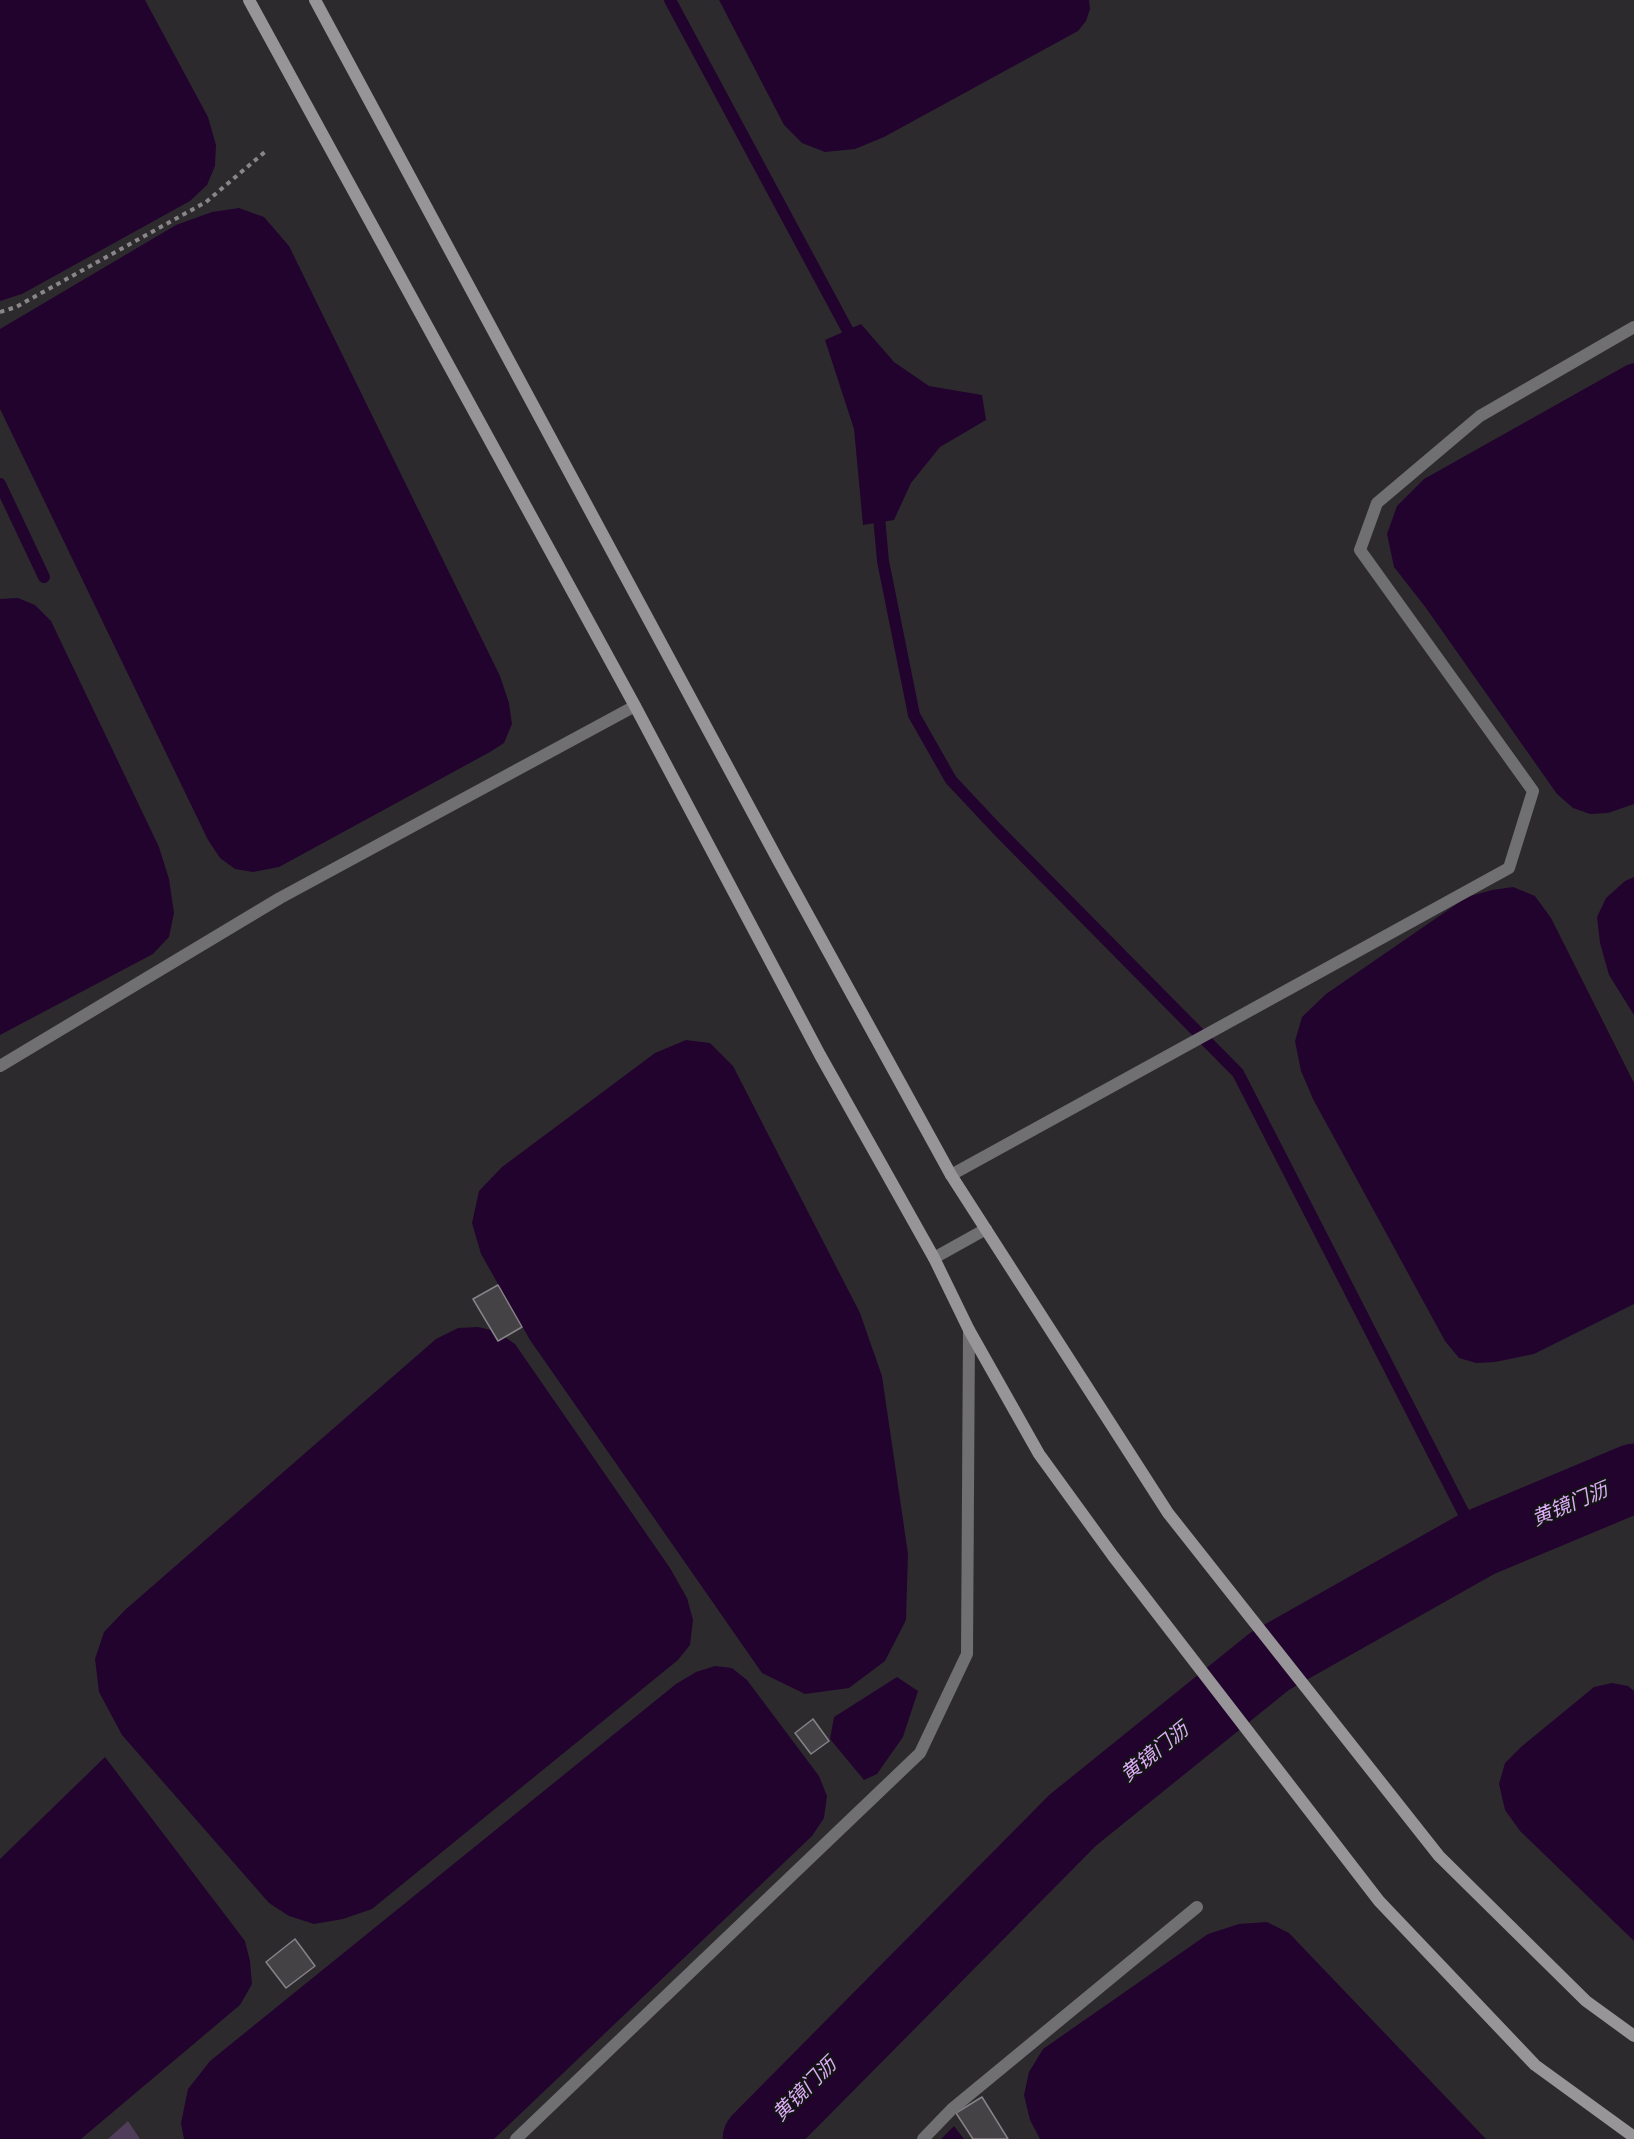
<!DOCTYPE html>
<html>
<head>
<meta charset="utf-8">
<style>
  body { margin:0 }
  canvas { display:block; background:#2d2a2e }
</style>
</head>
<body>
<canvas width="1634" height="2139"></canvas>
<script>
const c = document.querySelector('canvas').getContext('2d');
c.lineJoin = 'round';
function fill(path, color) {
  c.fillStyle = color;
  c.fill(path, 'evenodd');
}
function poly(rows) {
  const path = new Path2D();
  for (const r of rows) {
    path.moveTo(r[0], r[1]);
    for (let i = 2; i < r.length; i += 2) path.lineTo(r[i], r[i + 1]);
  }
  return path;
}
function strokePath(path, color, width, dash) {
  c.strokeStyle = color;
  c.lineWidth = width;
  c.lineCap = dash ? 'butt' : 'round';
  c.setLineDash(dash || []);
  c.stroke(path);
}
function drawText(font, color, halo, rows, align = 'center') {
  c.font = font + ' "Open Sans","Noto Sans SC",sans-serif';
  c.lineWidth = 4.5;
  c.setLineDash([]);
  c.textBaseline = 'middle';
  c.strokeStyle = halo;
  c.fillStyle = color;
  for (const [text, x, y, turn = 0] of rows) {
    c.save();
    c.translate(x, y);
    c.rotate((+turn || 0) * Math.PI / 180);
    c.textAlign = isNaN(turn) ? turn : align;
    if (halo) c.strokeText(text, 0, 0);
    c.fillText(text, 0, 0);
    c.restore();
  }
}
const green = poly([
  [128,2121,140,2139,108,2139]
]);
const water = poly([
  [0,0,145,0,208,117,216,145,215,166,207,185,190,201,22,294,0,301],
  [719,0,1089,0,1090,9,1086,21,1078,31,884,137,855,149,825,152,802,143,784,125],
  [239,208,264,217,289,246,500,676,509,703,512,724,504,743,490,752,279,867,253,872,235,869,220,858,208,840,0,409,0,329,176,225,212,212],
  [861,324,894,362,929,386,982,395,986,420,940,447,911,483,894,520,863,525,854,429,825,340],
  [1634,363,1634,804,1608,813,1590,814,1573,808,1557,794,1426,608,1394,567,1387,534,1397,506,1424,479,1627,365],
  [18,598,35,605,51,621,159,847,169,879,174,913,169,937,153,954,0,1035,0,599],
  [1634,877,1634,1015,1609,975,1600,943,1597,917,1606,898,1625,881],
  [1513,887,1535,896,1551,918,1634,1083,1634,1304,1534,1354,1495,1362,1476,1363,1459,1358,1445,1341,1313,1099,1301,1071,1295,1041,1302,1017,1326,994,1467,897,1492,890],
  [686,1040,710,1043,733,1066,860,1313,882,1376,908,1554,906,1620,885,1661,849,1688,805,1694,762,1673,530,1340,481,1254,472,1223,479,1191,502,1167,655,1053],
  [478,1327,496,1331,515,1344,670,1568,687,1598,693,1620,690,1645,678,1660,372,1909,343,1919,314,1924,289,1916,269,1903,122,1735,99,1692,95,1659,104,1632,125,1610,436,1339,458,1328],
  [715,1666,732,1668,747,1680,819,1776,827,1796,824,1818,812,1836,494,2139,184,2139,181,2123,188,2089,210,2061,676,1684,696,1672],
  [897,1677,918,1691,903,1737,877,1774,864,1780,830,1739,834,1717],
  [1612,1683,1628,1686,1634,1691,1634,1941,1520,1831,1505,1810,1499,1784,1505,1763,1521,1747,1594,1687],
  [105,1757,245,1941,250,1961,252,1984,240,2005,81,2139,0,2139,0,1859],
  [1267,1922,1289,1933,1486,2139,1040,2139,1030,2120,1024,2095,1029,2072,1043,2049,1208,1934,1239,1924],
  [954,2126,964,2139,941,2139]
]);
const stream = poly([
  [670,0,855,344],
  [0,484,44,577],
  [878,506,883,561,914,715,951,780,997,829,1238,1073,1479,1543]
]);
const river = poly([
  [757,2139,1073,1820,1270,1661,1479,1543,1634,1478]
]);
const building = poly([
  [498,1285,522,1327,498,1341,473,1299,498,1285],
  [813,1719,829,1741,811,1754,795,1733,813,1719],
  [295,1939,315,1966,286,1988,266,1962,295,1939],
  [982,2097,1008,2139,973,2139,956,2113,982,2097]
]);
const path = poly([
  [0,312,16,307,206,202,266,151]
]);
const lane = poly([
  [0,1066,280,898,635,706],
  [951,1175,1509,868,1533,791,1360,550,1377,503,1480,416,1634,327],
  [934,1258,986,1229],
  [516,2139,920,1753,967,1654,969,1330],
  [923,2139,952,2109,1197,1907]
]);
const secondary = poly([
  [249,0,635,706,820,1055,934,1258,969,1330,1039,1454,1113,1556,1379,1901,1535,2065,1634,2137],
  [315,0,779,862,951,1175,1168,1513,1439,1856,1586,2001,1634,2036]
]);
const waterNames = [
  ["黄镜门沥",1570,1505,-23],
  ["黄镜门沥",1155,1753,-39],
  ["黄镜门沥",805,2090,-45]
];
fill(green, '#503d5a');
fill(water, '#21032e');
strokePath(stream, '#21032e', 12);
strokePath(river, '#21032e', 69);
fill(building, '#454246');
strokePath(building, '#868388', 1.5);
strokePath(path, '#89868a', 4, [4.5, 4.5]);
strokePath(lane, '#706f71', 12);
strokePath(secondary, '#979598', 12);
drawText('italic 20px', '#ddacf7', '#141315', waterNames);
</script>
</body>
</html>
